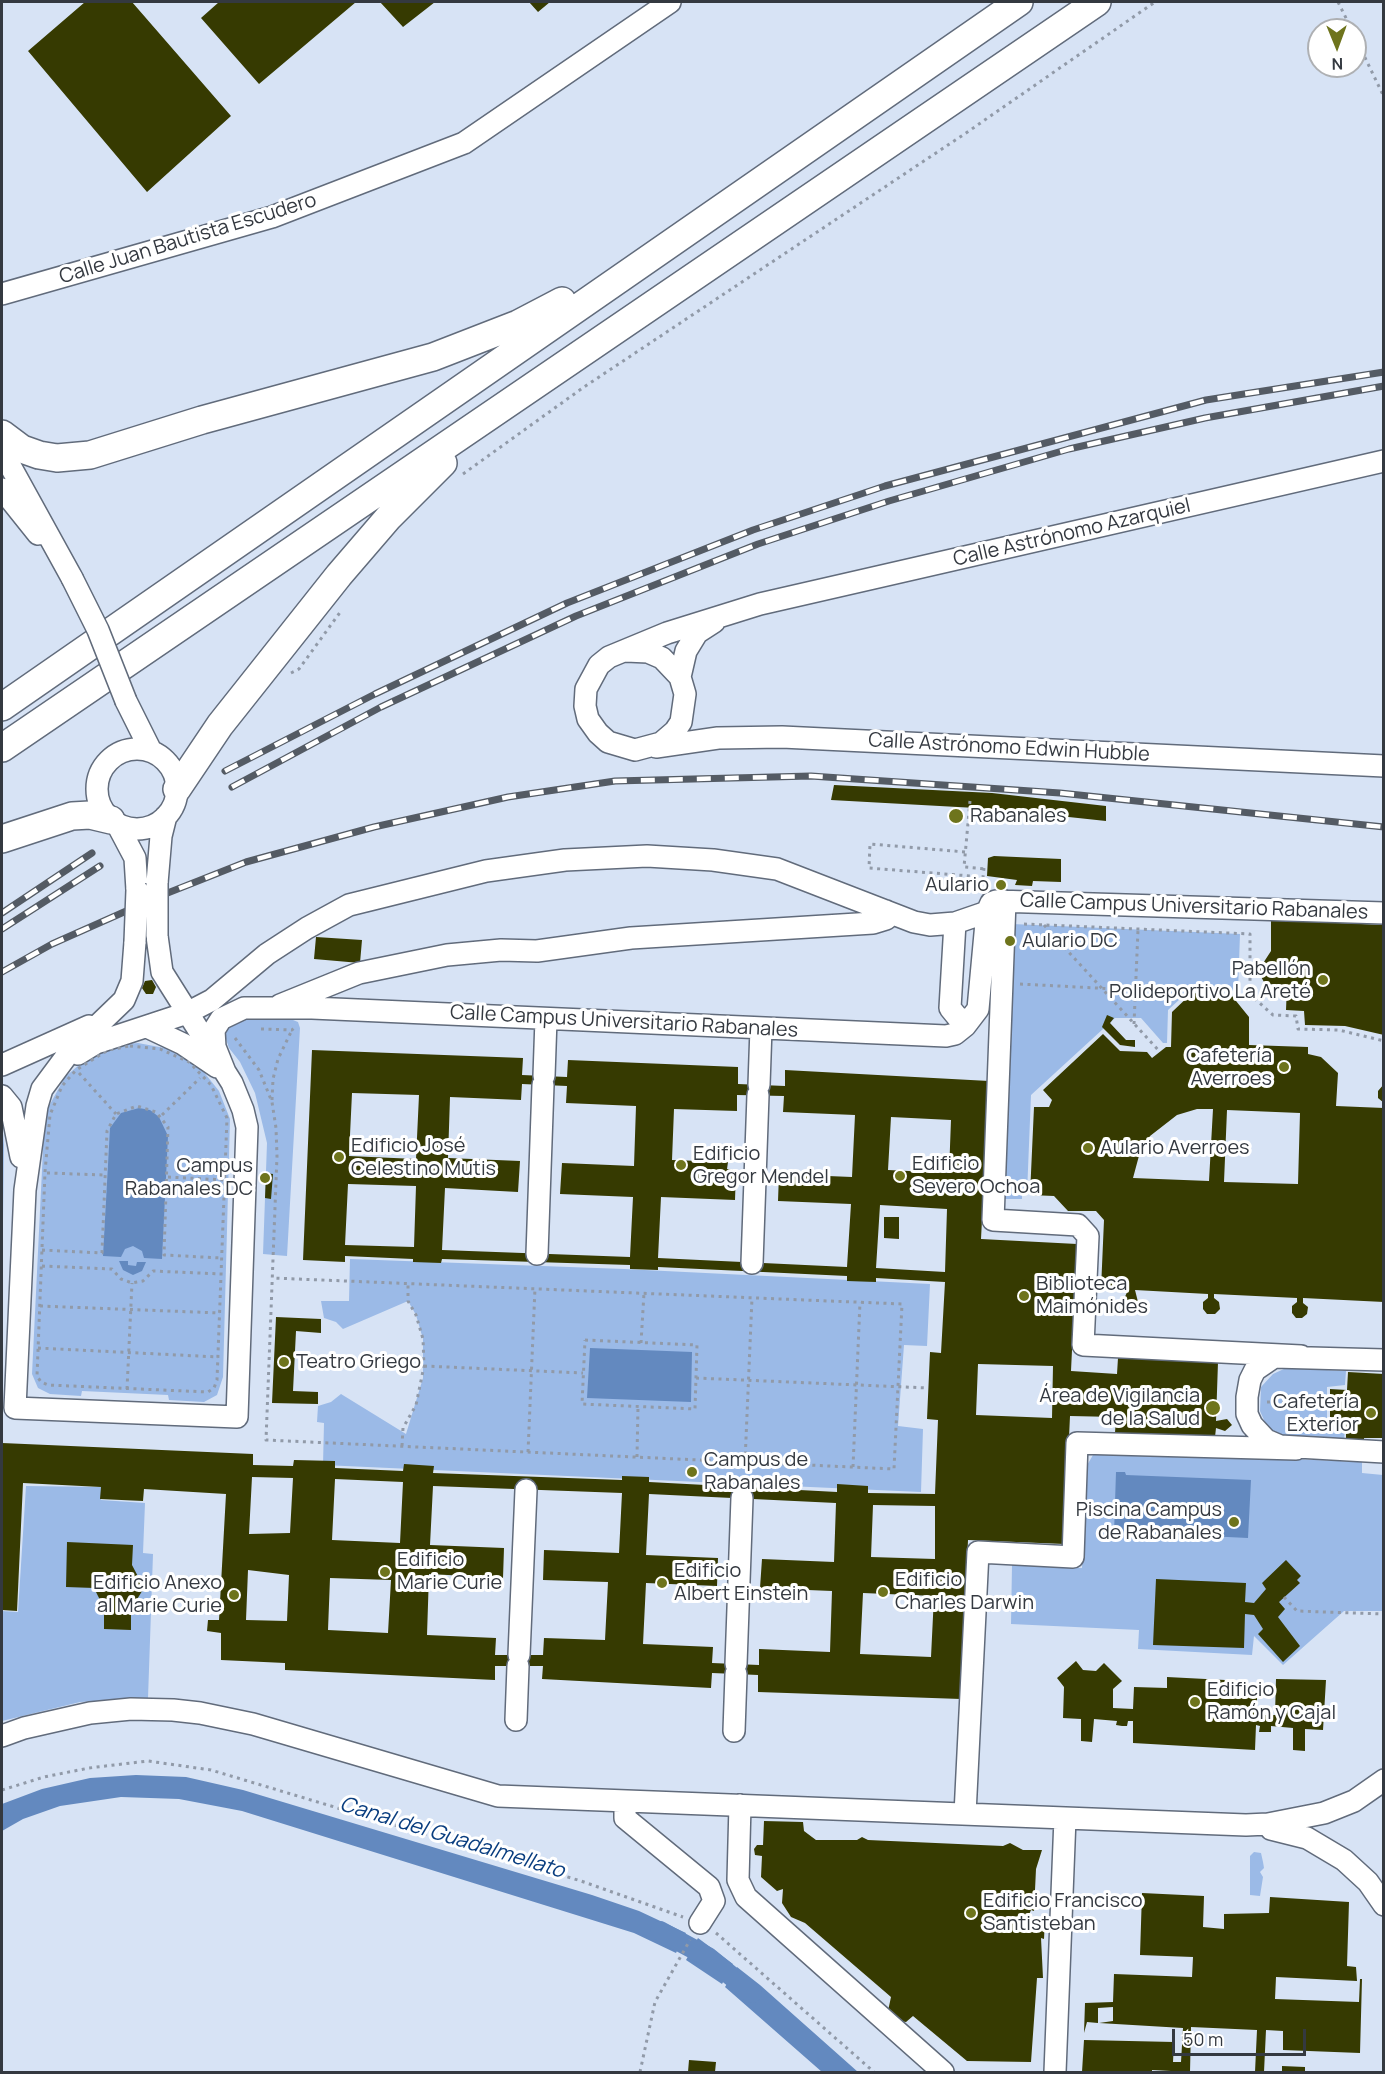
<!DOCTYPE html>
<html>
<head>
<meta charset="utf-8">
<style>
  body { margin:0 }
  #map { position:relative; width:1385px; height:2074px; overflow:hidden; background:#d7e3f5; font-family:Manrope,sans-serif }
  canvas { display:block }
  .frame { position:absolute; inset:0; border:3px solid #343940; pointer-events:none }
  .north { position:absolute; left:1307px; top:18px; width:60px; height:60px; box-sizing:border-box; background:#fff; border:2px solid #aeb0b3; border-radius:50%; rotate:179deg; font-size:16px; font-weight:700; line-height:24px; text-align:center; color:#343940 }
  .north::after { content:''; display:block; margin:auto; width:21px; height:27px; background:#6e741c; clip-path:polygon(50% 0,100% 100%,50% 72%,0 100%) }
  .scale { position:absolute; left:1172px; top:2029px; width:134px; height:27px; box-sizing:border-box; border:3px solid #343940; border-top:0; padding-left:8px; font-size:18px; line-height:21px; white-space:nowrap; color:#343940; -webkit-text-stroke:4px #fff; paint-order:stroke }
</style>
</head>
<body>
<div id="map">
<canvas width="1385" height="2074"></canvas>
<div class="frame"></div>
<div class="north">N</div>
<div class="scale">50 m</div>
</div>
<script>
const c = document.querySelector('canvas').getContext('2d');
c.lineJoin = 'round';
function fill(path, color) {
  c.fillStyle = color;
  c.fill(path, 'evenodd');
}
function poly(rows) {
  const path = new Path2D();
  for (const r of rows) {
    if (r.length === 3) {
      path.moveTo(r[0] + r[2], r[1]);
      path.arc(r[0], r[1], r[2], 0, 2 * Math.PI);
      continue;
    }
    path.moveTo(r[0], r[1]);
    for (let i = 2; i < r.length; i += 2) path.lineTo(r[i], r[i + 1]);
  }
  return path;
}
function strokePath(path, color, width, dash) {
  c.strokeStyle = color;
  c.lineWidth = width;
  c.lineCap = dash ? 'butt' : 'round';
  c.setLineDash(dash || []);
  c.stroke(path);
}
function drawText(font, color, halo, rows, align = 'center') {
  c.font = font + ' Manrope,sans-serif';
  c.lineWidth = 6;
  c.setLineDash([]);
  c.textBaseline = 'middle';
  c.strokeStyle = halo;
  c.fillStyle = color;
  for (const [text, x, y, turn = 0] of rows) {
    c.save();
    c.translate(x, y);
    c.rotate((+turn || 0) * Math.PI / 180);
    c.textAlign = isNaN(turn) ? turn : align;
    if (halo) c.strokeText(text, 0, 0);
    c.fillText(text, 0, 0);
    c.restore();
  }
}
const green = poly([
  [1012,924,1240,934,1238,991,1191,989,1168,1010,1167,1043,1163,1043,1141,1018,1115,1018,1031,1095,1027,1194,1022,1194,1022,1199,1002,1199],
  [237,1019,293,1020,298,1022,300,1028,287,1256,263,1254,267,1143,255,1093,240,1062,229,1048,226,1039,226,1026],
  [138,1043,170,1049,199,1066,219,1091,230,1119,223,1377,217,1395,204,1402,169,1400,168,1395,82,1391,81,1396,50,1394,38,1388,32,1374,44,1129,49,1106,65,1077,87,1058,117,1045],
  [2,1121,4,1145,2,1297],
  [350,1259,624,1269,930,1284,927,1346,904,1345,898,1426,923,1429,921,1492,323,1465,324,1423,317,1422,318,1406,331,1402,341,1394,406,1434,423,1378,423,1339,416,1315,408,1301,343,1329,336,1322,324,1318,321,1301,349,1301],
  [1286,1368,1346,1371,1345,1385,1327,1387,1327,1425,1345,1426,1344,1441,1288,1440,1268,1429,1260,1411,1261,1387,1273,1374],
  [1105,1451,1362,1462,1362,1473,1383,1475,1383,1611,1344,1611,1283,1665,1254,1636,1252,1655,1138,1649,1139,1630,1011,1624,1012,1565,1082,1568,1086,1467,1093,1455],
  [26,1486,101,1487,101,1500,145,1503,143,1553,153,1554,148,1698,80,1702,2,1721,2,1611,18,1612],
  [1254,1852,1261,1853,1263,1862,1264,1868,1260,1872,1263,1877,1260,1896,1250,1895,1250,1856]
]);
const water = poly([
  [139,1108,150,1110,159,1117,168,1136,162,1259,144,1258,142,1251,133,1246,125,1249,121,1257,103,1256,110,1128,121,1113],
  [119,1261,128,1261,128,1265,136,1266,137,1262,146,1262,142,1271,133,1275,123,1270],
  [590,1348,692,1352,691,1402,587,1398],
  [1116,1472,1125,1472,1126,1475,1251,1480,1248,1538,1124,1532,1123,1534,1114,1534],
  [136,1775,186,1777,243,1790,592,1895,639,1911,686,1933,676,1953,634,1933,242,1811,179,1799,121,1797,60,1806,23,1819,2,1831,2,1804,42,1789,90,1778],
  [698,1938,733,1964,722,1984,686,1960],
  [737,1967,760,1985,858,2072,822,2072,725,1987]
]);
const canal = poly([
  [660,1931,708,1957,752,1993]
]);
const building = poly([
  [85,2,132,2,231,116,147,192,28,51],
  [219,2,356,2,259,84,201,18],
  [380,2,435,2,403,27],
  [529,2,550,2,538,12],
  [834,785,992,793,1106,806,1106,821,994,809,831,800],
  [994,856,1061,859,1061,882,1033,881,1032,886,1015,885,1017,880,987,876,988,858],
  [1271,920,1384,925,1384,1035,1345,1026,1305,1025,1304,1011,1286,1010,1287,985,1265,984,1258,971,1271,951],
  [316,937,362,940,360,963,314,959],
  [152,980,156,987,153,994,146,994,142,988,145,981],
  [1192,993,1232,996,1249,1017,1249,1045,1308,1047,1308,1054,1321,1057,1338,1073,1336,1106,1384,1108,1384,1302,1303,1298,1303,1303,1308,1307,1307,1314,1302,1318,1296,1318,1292,1313,1292,1306,1297,1302,1297,1298,1214,1294,1214,1298,1219,1302,1220,1309,1215,1314,1207,1314,1203,1309,1203,1302,1208,1298,1208,1294,1135,1290,1139,1306,1129,1310,1124,1306,1124,1299,1128,1290,1101,1289,1104,1220,1096,1211,1068,1211,1054,1196,1030,1195,1034,1107,1049,1107,1052,1100,1043,1090,1103,1034,1120,1051,1147,1052,1152,1058,1166,1047,1171,1047,1172,1012],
  [1197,1109,1213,1109,1209,1181,1133,1178,1140,1152,1150,1136,1177,1115],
  [1227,1110,1300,1113,1298,1184,1224,1182],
  [1107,1015,1114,1018,1110,1023,1126,1040,1135,1040,1135,1047,1120,1045,1102,1027],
  [312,1050,523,1058,522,1075,567,1077,568,1060,738,1067,738,1084,785,1086,785,1070,989,1081,981,1239,1077,1244,1071,1371,1117,1374,1118,1358,1218,1362,1216,1421,1227,1419,1232,1425,1225,1431,1216,1428,1215,1437,1115,1433,1116,1417,1070,1416,1064,1544,968,1540,961,1699,758,1692,758,1675,736,1674,712,1673,711,1688,542,1679,543,1666,495,1666,495,1680,285,1670,285,1663,221,1660,221,1633,207,1631,208,1620,219,1620,226,1494,144,1489,143,1501,100,1499,101,1487,23,1483,17,1611,2,1610,2,1443,253,1454,253,1465,293,1466,294,1460,335,1461,335,1468,403,1471,404,1464,434,1466,433,1473,622,1480,622,1476,649,1477,649,1482,837,1492,837,1484,868,1486,868,1493,935,1494,938,1420,927,1419,930,1352,941,1353,945,1282,876,1278,876,1282,847,1281,847,1276,658,1267,658,1270,630,1269,630,1265,442,1259,441,1263,413,1262,413,1259,345,1256,345,1262,303,1260],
  [522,1084,567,1086,566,1103,636,1106,634,1166,562,1163,560,1194,633,1197,630,1257,442,1250,445,1188,518,1192,520,1161,448,1158,450,1097,521,1100],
  [352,1093,419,1095,416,1159,349,1156],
  [737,1095,784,1096,783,1112,855,1115,852,1177,779,1174,778,1201,851,1204,847,1267,658,1258,661,1197,735,1200,736,1170,727,1169,728,1162,672,1160,674,1109,737,1111],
  [891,1117,951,1120,949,1173,888,1170],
  [348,1184,416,1186,414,1247,345,1245],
  [880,1205,947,1209,945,1272,876,1268],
  [978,1364,1053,1366,1052,1418,976,1415],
  [252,1477,293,1478,290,1533,249,1534],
  [335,1479,403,1482,400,1543,332,1540],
  [433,1486,622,1493,619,1553,544,1550,543,1580,608,1582,605,1640,544,1638,543,1655,495,1655,496,1638,427,1635,429,1574,503,1578,504,1548,430,1545],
  [649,1494,836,1503,834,1562,762,1559,760,1588,832,1591,830,1652,759,1649,759,1665,712,1663,713,1647,643,1644,646,1583,717,1586,718,1558,646,1555],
  [873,1505,935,1506,935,1559,871,1557],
  [248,1570,289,1575,287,1621,246,1620],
  [330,1578,391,1580,388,1633,328,1630],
  [863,1593,934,1596,931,1657,860,1654],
  [1384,1084,1384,1103,1378,1098,1378,1091],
  [266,1173,273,1174,271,1199,265,1198],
  [884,1217,899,1217,899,1239,884,1238],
  [276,1317,321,1319,321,1333,296,1331,293,1391,318,1392,318,1404,272,1403],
  [1348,1372,1384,1374,1384,1438,1364,1438,1364,1442,1346,1441,1346,1420,1330,1419,1330,1389,1347,1390],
  [67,1542,133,1545,132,1565,144,1588,131,1609,131,1630,104,1629,104,1608,94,1588,66,1587],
  [1286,1560,1301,1576,1297,1580,1300,1583,1279,1602,1285,1609,1278,1617,1300,1646,1283,1662,1258,1634,1263,1629,1254,1615,1245,1614,1244,1648,1153,1645,1156,1579,1246,1583,1245,1602,1254,1603,1266,1589,1262,1583],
  [1076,1661,1083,1670,1096,1671,1104,1663,1122,1681,1113,1689,1113,1708,1133,1709,1134,1687,1167,1688,1167,1677,1225,1680,1224,1690,1257,1692,1257,1715,1275,1715,1276,1679,1326,1680,1323,1730,1305,1729,1305,1751,1293,1750,1293,1728,1271,1726,1271,1732,1259,1732,1260,1726,1256,1725,1255,1750,1133,1743,1133,1721,1128,1721,1127,1726,1122,1726,1116,1725,1117,1721,1094,1719,1092,1742,1081,1741,1081,1719,1063,1718,1064,1687,1057,1678],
  [764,1821,803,1822,804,1831,816,1840,857,1840,862,1837,868,1840,1003,1846,1010,1843,1023,1850,1042,1850,1036,1869,1034,1911,1031,1910,1028,1917,1045,1918,1044,1939,1041,1938,1043,1978,1037,1978,1031,2062,967,2061,913,2016,906,2022,899,2021,888,2011,891,1997,805,1923,791,1917,782,1903,783,1889,777,1891,761,1877,762,1856,755,1855,754,1849,757,1845,763,1845],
  [1142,1893,1204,1896,1203,1927,1224,1929,1224,1914,1269,1913,1270,1897,1349,1902,1347,1966,1356,1967,1357,1981,1276,1977,1275,1999,1359,2002,1360,1979,1362,1979,1360,2053,1283,2050,1283,2031,1266,2030,1264,2072,1255,2072,1257,2030,1191,2027,1190,2072,1152,2070,1152,2072,1082,2072,1084,2040,1174,2042,1173,2062,1181,2062,1183,2028,1099,2023,1113,2021,1113,2007,1098,2008,1098,2023,1087,2022,1084,2033,1085,2003,1113,2002,1114,1974,1192,1977,1193,1957,1140,1955],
  [689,2060,716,2062,715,2072,688,2072],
  [1282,2066,1305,2067,1305,2072,1282,2072]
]);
const path = poly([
  [1338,2,1352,30],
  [1355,37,1384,97],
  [463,474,584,387,966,133,1155,2],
  [291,673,299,669,341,611],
  [970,801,964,867,987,869],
  [965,852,870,844,869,868,983,877,984,868],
  [1024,924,1250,934,1250,994,1265,1008,1273,1015,1296,1016,1298,1029,1339,1030,1384,1041],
  [1044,925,1160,1052],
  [1020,984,1135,990],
  [1134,1024,1138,930],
  [261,1029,292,1030,295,1027],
  [235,1038,259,1070,272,1102,276,1128,277,1156,266,1440,894,1469,902,1304,273,1278],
  [130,1046,160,1049,189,1062,211,1085,227,1118,217,1380,214,1388,208,1392,48,1385,41,1382,37,1376,45,1172,50,1115,62,1086,76,1070,108,1050,130,1046],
  [79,1073,116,1114],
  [272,1100,273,1079,278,1059,292,1030],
  [162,1115,200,1078],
  [47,1173,105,1175],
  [168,1177,225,1180],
  [42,1250,102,1253,107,1131,116,1114,137,1106,156,1112,168,1127,164,1255,222,1258],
  [42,1266,112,1269,121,1279,132,1283,143,1281,153,1271,222,1274],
  [40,1306,220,1313],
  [585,1340,697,1345,695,1409,582,1404,585,1340],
  [641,1343,644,1293],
  [38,1348,218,1357],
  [424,1366,583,1373],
  [696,1378,928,1388],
  [127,1389,132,1283],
  [1267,1402,1328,1404],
  [402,1446,403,1428,416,1405,424,1366,423,1339,416,1315,408,1301,408,1282],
  [528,1452,535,1288],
  [637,1457,638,1406],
  [745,1462,752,1298],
  [853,1467,860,1302],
  [1284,1597,1297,1611,1384,1614],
  [2,1790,44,1777,89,1768,148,1761,211,1770,581,1881,683,1917],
  [716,1933,874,2072],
  [640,2072,655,2002,690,1940]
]);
const minor = poly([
  [2,294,272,217,464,143,670,2],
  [2,451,72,578],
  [2,489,38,534],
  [626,651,648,652,662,658,680,677,685,694,681,722,675,731,661,743,635,750,608,742,598,733,588,719,585,706,586,689,599,665,609,657,667,633,760,604,1384,461],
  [680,677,686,651,697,633,714,622],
  [126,701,151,751],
  [656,747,718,738,782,737,1384,766],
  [137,789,40],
  [117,824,135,858,137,890],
  [157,883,161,836,166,816],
  [1005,901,993,1220,1078,1225,1088,1236,1083,1345,1301,1356],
  [955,923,950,1008,959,1019,968,1019],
  [135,942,132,981,124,1000,68,1054,42,1089,37,1106,25,1190,15,1408,237,1417,247,1127,243,1110,232,1083,162,972,157,936],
  [280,1005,359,973,447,955,501,950,537,951,631,938,873,923,886,919,889,916,886,911],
  [147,1027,183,1044,217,1067],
  [78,1054,96,1043,187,1013,212,1000,267,954,307,928,349,905,486,871,565,860,647,856,713,860,777,869,914,922,930,925,955,923,987,912],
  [2,1065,89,1026],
  [225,1072,215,1047,214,1030,221,1019,244,1008,312,1008,946,1036,955,1034,965,1026,978,1009,987,912,991,903,996,901,1384,913],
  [544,1076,546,1019],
  [759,1085,761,1028],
  [2,1096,11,1107,21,1157],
  [537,1254,543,1085],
  [752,1263,758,1095],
  [1384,1360,1274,1357,1255,1370,1250,1380,1247,1397,1247,1414,1252,1425,1266,1440,1280,1446,1384,1452],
  [519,1655,526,1490],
  [736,1664,742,1498],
  [516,1720,518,1666],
  [734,1731,736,1674],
  [2,1736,24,1728,90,1713,131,1709,173,1710,200,1713,253,1724,498,1796,1246,1825,1268,1824,1324,1813,1354,1801,1384,1780],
  [625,1801,625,1818,709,1887,714,1901,700,1923],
  [740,1805,738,1880,746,1897,943,2072],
  [965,1814,978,1552,1073,1557,1077,1443,1296,1449],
  [1271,1829,1307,1838,1344,1860,1368,1882,1384,1905],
  [1055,2072,1065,1818]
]);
const major = poly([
  [2,434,22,449,39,455,57,458,90,455,202,420,433,357,518,324,562,301],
  [2,707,1019,2],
  [2,748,1097,2],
  [177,789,220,725,339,575,388,518,443,463],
  [2,839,72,816,90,815,111,820]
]);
const rail = poly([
  [225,771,375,694,567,603,753,530,885,486,1206,400,1384,372],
  [232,787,381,707,576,616,758,544,889,501,1069,449,1205,418,1384,386],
  [2,913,92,853],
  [2,929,100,866],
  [2,972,52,944,160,896,246,862,374,827,508,797,615,781,811,776,1060,793,1384,827]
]);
const minorBridge = poly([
  [72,578,98,630,126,701],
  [157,936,157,883],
  [135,942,137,890]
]);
const markers = [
  [956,816,8,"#6e741c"],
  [1001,885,6,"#6e741c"],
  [1010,941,6,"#6e741c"],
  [1323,980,6,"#6e741c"],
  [1284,1067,6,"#6e741c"],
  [1088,1148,6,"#6e741c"],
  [339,1157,6,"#6e741c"],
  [681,1165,6,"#6e741c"],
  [900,1176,6,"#6e741c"],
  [265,1178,6,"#6e741c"],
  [1024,1296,6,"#6e741c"],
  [284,1362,6,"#6e741c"],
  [1213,1408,8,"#6e741c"],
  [1371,1413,6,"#6e741c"],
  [692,1472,6,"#6e741c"],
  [1234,1522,6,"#6e741c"],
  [385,1572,6,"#6e741c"],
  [662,1583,6,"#6e741c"],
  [883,1592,6,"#6e741c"],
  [234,1595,6,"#6e741c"],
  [1195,1702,6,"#6e741c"],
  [971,1913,6,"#6e741c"]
];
const streetNames = [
  ["Calle Juan Bautista Escudero",188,239,-17],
  ["Calle Astrónomo Azarquiel",1072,533,-13],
  ["Calle Astrónomo Edwin Hubble",1009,748,3],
  ["Calle Campus Universitario Rabanales",1194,907,2],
  ["Calle Campus Universitario Rabanales",624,1022,3]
];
const poiNames = [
  ["Rabanales",970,816],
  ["Aulario",989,885,"right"],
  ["Aulario DC",1022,941],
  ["Pabellón",1311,969,"right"],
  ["Polideportivo La Areté",1311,992,"right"],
  ["Cafetería",1272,1056,"right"],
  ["Averroes",1272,1079,"right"],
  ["Edificio José",351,1146],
  ["Celestino Mutis",351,1169],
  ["Aulario Averroes",1100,1148],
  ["Edificio",693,1154],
  ["Gregor Mendel",693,1177],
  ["Edificio",912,1164],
  ["Severo Ochoa",912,1187],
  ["Campus",253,1166,"right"],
  ["Rabanales DC",253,1189,"right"],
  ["Biblioteca",1036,1284],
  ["Maimónides",1036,1307],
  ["Teatro Griego",296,1362],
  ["Área de Vigilancia",1200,1396,"right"],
  ["de la Salud",1200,1419,"right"],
  ["Cafetería",1359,1402,"right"],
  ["Exterior",1359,1425,"right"],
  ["Campus de",704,1460],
  ["Rabanales",704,1483],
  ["Piscina Campus",1222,1510,"right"],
  ["de Rabanales",1222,1533,"right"],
  ["Edificio",397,1560],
  ["Marie Curie",397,1583],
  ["Edificio",674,1571],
  ["Albert Einstein",674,1594],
  ["Edificio",895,1580],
  ["Charles Darwin",895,1603],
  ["Edificio Anexo",222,1583,"right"],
  ["al Marie Curie",222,1606,"right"],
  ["Edificio",1207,1690],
  ["Ramón y Cajal",1207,1713],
  ["Edificio Francisco",983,1901],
  ["Santisteban",983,1924]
];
const waterNames = [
  ["Canal del Guadalmellato",452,1838,17]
];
fill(green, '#9bbae7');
fill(water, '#6389bf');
strokePath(canal, '#6389bf', 20);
fill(building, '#363a01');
strokePath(minor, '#616b7b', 24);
strokePath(major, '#616b7b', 30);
strokePath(path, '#919aa8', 3, [3, 4.5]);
strokePath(minor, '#fff', 21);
strokePath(major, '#fff', 27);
strokePath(rail, '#545b64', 7);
strokePath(rail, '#fff', 4.5, [14]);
strokePath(minorBridge, '#616b7b', 24, []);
strokePath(minorBridge, '#fff', 21);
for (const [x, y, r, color] of markers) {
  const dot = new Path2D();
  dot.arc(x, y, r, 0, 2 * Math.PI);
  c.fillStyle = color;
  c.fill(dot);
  strokePath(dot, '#fff', 2);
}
drawText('20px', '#343940', '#fff', streetNames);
drawText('20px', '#343940', '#fff', poiNames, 'left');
drawText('italic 21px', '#093d7f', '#fff', waterNames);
</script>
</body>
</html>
